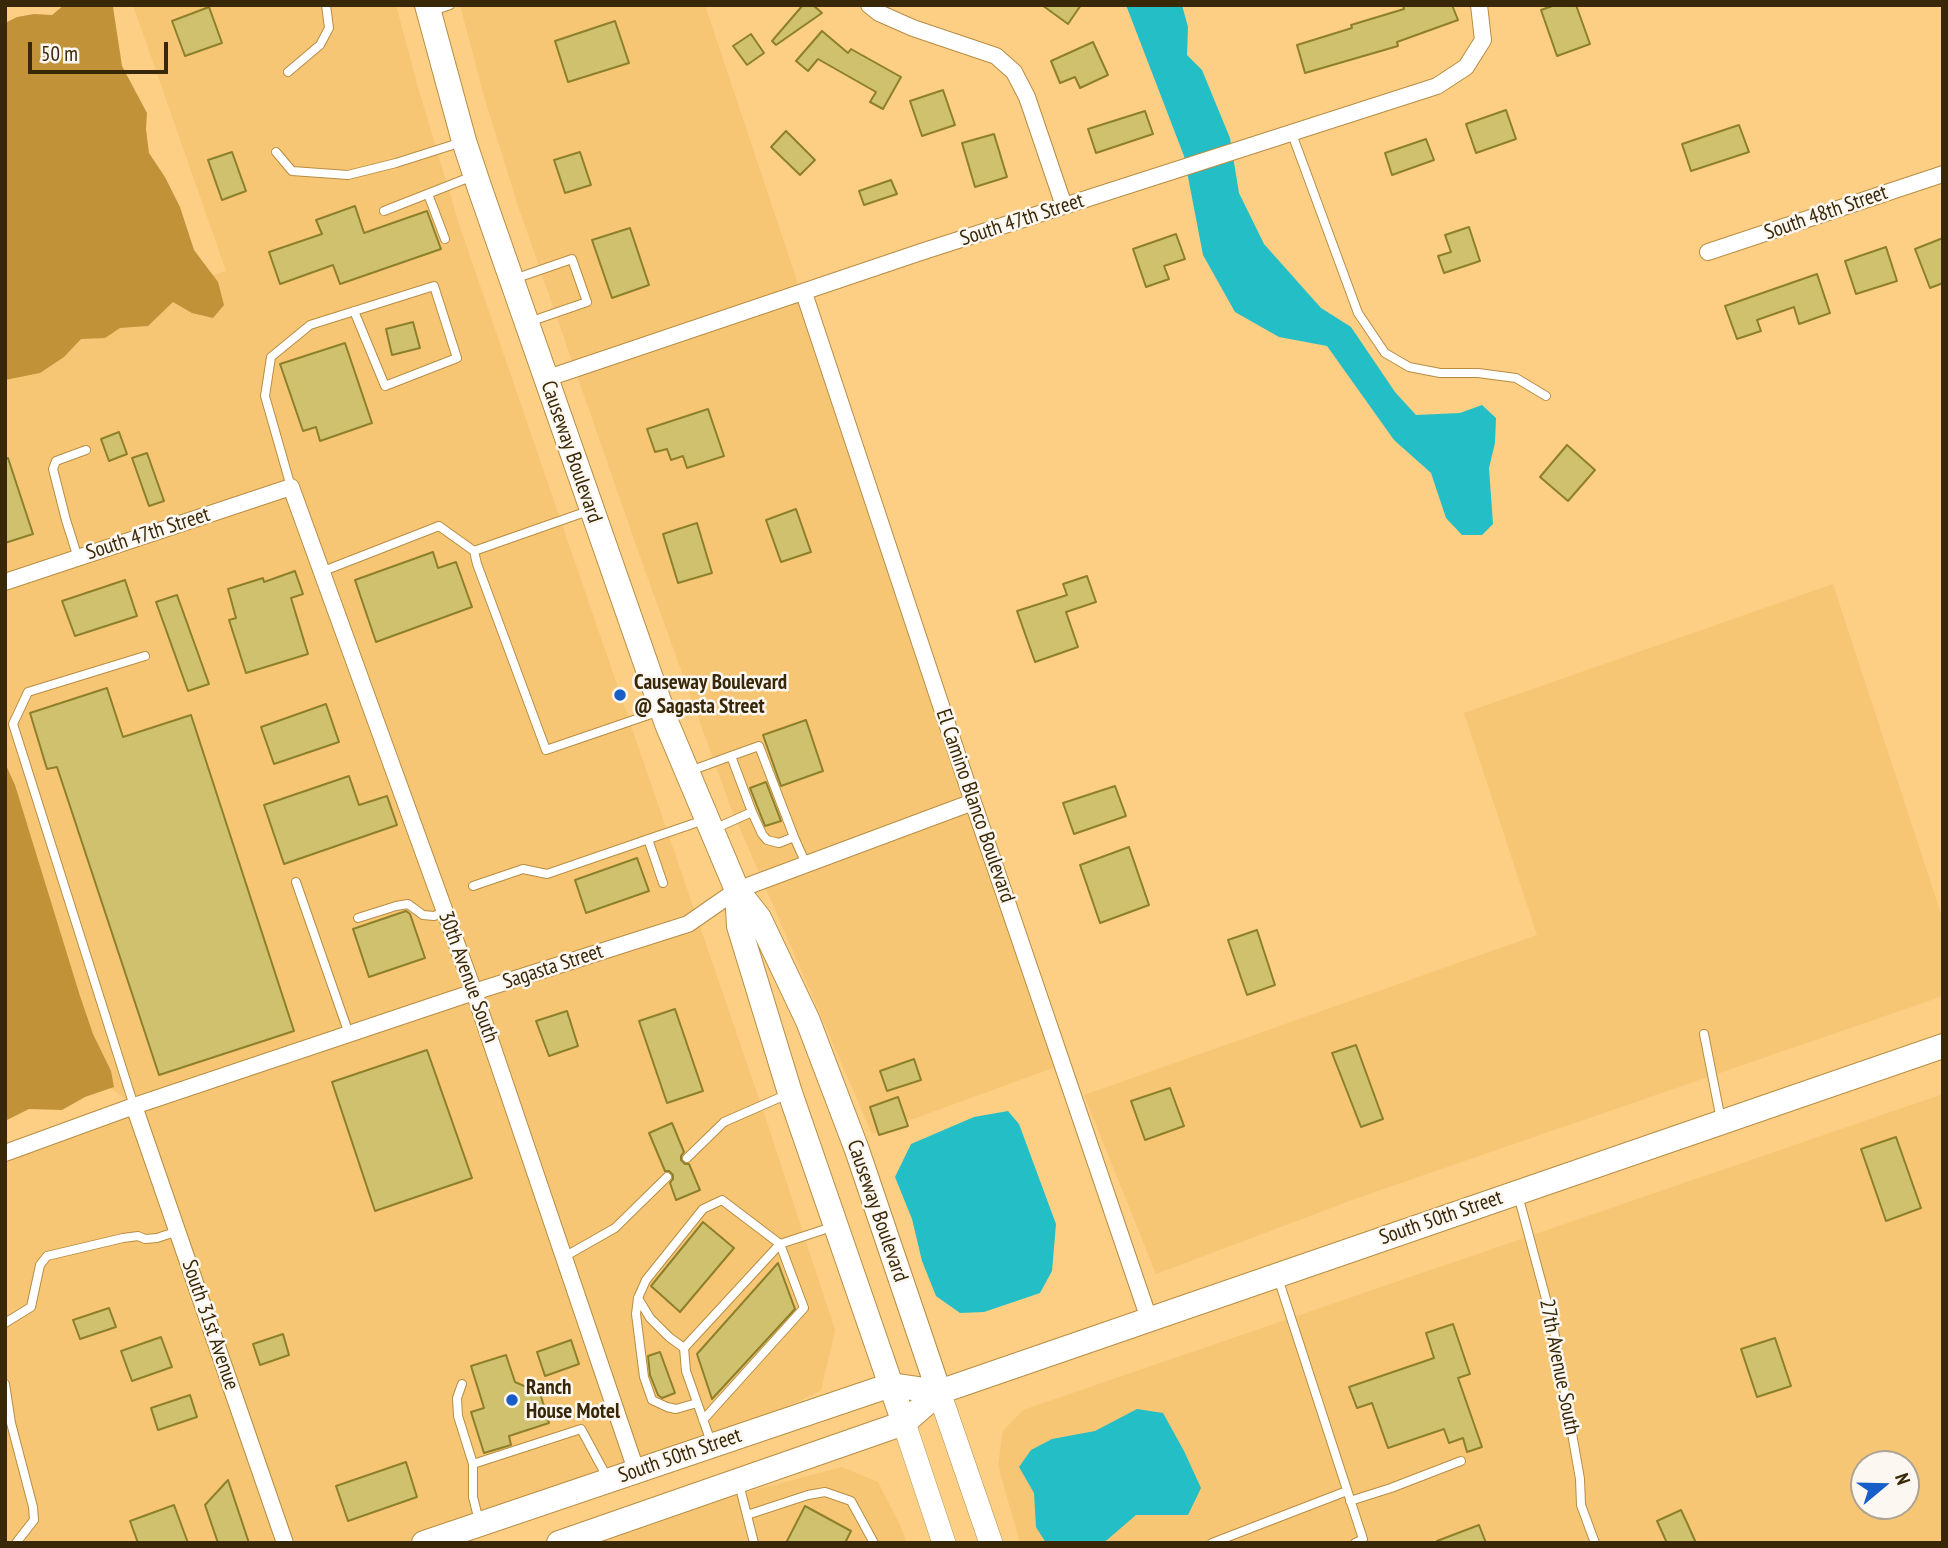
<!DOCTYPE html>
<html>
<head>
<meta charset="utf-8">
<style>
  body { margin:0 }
  #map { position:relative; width:1948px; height:1548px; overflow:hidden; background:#fccf85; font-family:"PT Sans Narrow",sans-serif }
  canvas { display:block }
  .frame { position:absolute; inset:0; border:7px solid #392808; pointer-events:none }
  .north { position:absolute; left:1850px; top:1450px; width:70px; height:70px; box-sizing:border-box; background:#fcf7f0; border:2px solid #aea493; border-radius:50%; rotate:71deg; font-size:19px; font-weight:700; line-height:28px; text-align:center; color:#392808 }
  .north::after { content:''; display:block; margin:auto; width:24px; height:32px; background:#175ec9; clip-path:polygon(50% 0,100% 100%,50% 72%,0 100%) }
  .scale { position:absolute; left:28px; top:42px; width:140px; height:32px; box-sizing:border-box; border:4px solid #392808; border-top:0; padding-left:9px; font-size:21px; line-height:24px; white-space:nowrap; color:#392808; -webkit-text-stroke:5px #fcf7f0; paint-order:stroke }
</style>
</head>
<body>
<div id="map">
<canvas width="1948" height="1548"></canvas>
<div class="frame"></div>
<div class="north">N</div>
<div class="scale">50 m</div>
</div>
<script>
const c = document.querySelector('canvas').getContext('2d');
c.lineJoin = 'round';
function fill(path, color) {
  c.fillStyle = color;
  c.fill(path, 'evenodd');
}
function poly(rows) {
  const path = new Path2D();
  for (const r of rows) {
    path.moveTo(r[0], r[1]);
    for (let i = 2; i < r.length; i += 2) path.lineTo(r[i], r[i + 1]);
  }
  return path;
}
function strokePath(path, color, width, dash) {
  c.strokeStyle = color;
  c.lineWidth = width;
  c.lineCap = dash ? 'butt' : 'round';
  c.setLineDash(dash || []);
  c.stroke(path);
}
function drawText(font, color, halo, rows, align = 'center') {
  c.font = font + ' "PT Sans Narrow",sans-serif';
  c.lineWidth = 5;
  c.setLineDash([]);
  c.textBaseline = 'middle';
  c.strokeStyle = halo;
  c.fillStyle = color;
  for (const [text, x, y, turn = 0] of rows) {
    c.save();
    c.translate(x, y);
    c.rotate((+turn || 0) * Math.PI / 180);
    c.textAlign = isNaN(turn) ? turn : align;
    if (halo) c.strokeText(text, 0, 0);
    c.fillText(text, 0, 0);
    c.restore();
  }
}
const built = poly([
  [133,5,396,5,417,84,459,224,766,1119,835,1330,821,1391,722,1436,635,1471,427,1543,288,1543,142,1111,92,1075,5,823,5,349,226,271],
  [460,5,705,5,965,784,1061,1065,872,1134,731,808,643,565,517,203,483,93],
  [1833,584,1943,920,1943,996,1363,1196,1156,1274,1084,1095,1537,935,1464,713],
  [1943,1094,1943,1543,1020,1543,998,1465,1003,1431,1023,1410],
  [1864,1464,1906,1464,1906,1506,1864,1506],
  [134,1109,281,1543,5,1543,5,1156],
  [842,1467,878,1482,900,1525,907,1543,581,1543,649,1518]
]);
const forest = poly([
  [64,5,113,7,122,66,147,113,146,129,149,153,165,177,180,207,194,250,218,282,224,305,213,318,192,313,173,302,148,326,120,328,105,338,81,339,64,357,40,373,5,380,5,23,17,17,34,14,52,15],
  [5,763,15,785,80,996,93,1034,111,1071,114,1087,85,1097,62,1110,29,1109,5,1121]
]);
const water = poly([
  [1126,5,1182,5,1188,27,1187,55,1202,70,1230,138,1239,193,1264,244,1321,308,1351,327,1395,392,1416,415,1460,413,1482,405,1496,418,1495,443,1489,468,1493,524,1482,535,1462,535,1446,518,1431,473,1394,440,1327,346,1279,337,1235,312,1203,255,1184,156],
  [1008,1111,1019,1124,1056,1224,1052,1271,1040,1293,984,1312,960,1313,936,1296,922,1261,912,1219,895,1177,911,1144,974,1117],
  [1137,1409,1163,1413,1184,1451,1201,1488,1188,1515,1136,1515,1107,1540,1100,1543,1046,1543,1036,1527,1034,1493,1019,1467,1031,1450,1052,1439,1095,1431]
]);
const building = poly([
  [803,5,813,5,822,13,776,45,772,41,803,5],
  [1042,5,1081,5,1068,24,1042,5],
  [1403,5,1452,5,1458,20,1397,42,1398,46,1305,73,1297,45,1352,28,1351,25,1404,9,1403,5],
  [1555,5,1576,5,1590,44,1557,56,1541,10,1555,5],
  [209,7,222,43,185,56,172,21,209,7],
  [615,21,629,63,568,82,555,41,615,21],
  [822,31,848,53,851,49,901,77,883,109,870,102,876,92,818,59,808,71,796,61,822,31],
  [751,34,764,53,747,65,733,46,751,34],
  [1093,42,1108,75,1080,88,1075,77,1060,83,1051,61,1093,42],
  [943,90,955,125,922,136,910,101,943,90],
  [1506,110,1516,139,1476,153,1466,124,1506,110],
  [1145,111,1153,134,1096,153,1088,129,1145,111],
  [1739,125,1749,152,1691,171,1682,144,1739,125],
  [786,131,815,160,800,175,771,147,786,131],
  [994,134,1007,177,975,187,962,143,994,134],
  [1426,139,1434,160,1392,175,1385,153,1426,139],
  [232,152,246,191,222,200,208,160,232,152],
  [580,152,591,185,565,193,554,160,580,152],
  [891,180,897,194,864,205,859,191,891,180],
  [355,206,364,233,427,211,441,249,340,284,333,265,280,284,269,252,322,234,316,220,355,206],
  [1469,227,1480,261,1444,273,1438,256,1451,252,1445,235,1469,227],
  [630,228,649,285,612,298,592,240,630,228],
  [1176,234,1185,259,1164,266,1169,279,1146,287,1133,249,1176,234],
  [1943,238,1943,283,1930,288,1915,249,1943,238],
  [1886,247,1897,281,1856,294,1845,261,1886,247],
  [1817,274,1830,313,1799,324,1794,307,1757,320,1761,331,1737,339,1725,306,1817,274],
  [413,322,420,348,392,355,386,329,413,322],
  [345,343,372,423,320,441,316,427,303,431,280,364,345,343],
  [708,409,724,456,687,468,683,456,671,460,667,449,655,452,647,429,708,409],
  [119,432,127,454,109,461,101,439,119,432],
  [1567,445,1595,470,1568,501,1540,477,1567,445],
  [147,453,164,501,149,506,132,458,147,453],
  [8,458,33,534,5,543,5,459,8,458],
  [796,509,811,552,781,562,766,520,796,509],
  [697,523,712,573,678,583,663,534,697,523],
  [433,552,438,568,456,562,472,607,376,642,355,580,433,552],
  [295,571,303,594,291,598,308,654,246,673,229,620,236,618,228,589,263,578,264,582,295,571],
  [1087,576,1096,602,1066,612,1078,647,1035,662,1017,611,1067,595,1063,584,1087,576],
  [125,580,137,616,75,636,62,601,125,580],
  [177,595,209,684,188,691,156,602,177,595],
  [107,688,123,737,191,715,294,1031,159,1075,57,767,47,769,30,713,107,688],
  [326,704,339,742,274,764,261,727,326,704],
  [806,720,823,771,781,786,763,735,806,720],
  [349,776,359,805,387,796,397,825,284,864,264,805,349,776],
  [766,782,781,821,765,826,750,788,766,782],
  [1115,786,1126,816,1074,834,1063,803,1115,786],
  [1129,847,1149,905,1100,923,1080,865,1129,847],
  [637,858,649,891,586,913,575,880,637,858],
  [406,911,410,914,425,958,369,977,353,929,406,911],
  [1257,930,1275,985,1247,995,1228,940,1257,930],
  [675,1009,703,1091,667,1103,639,1021,675,1009],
  [567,1011,578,1046,549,1056,536,1021,567,1011],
  [1356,1045,1383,1119,1361,1127,1332,1053,1356,1045],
  [427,1050,472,1178,375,1211,332,1082,427,1050],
  [914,1059,921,1080,887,1091,880,1071,914,1059],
  [1170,1088,1184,1126,1145,1140,1131,1101,1170,1088],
  [898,1097,908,1126,879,1135,870,1107,898,1097],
  [672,1123,684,1152,681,1156,681,1160,685,1164,689,1164,700,1190,676,1200,670,1183,673,1179,673,1175,669,1171,665,1171,649,1133,672,1123],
  [1896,1137,1921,1208,1886,1221,1861,1149,1896,1137],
  [703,1222,734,1248,680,1312,651,1286,703,1222],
  [778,1263,795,1309,712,1399,697,1354,778,1263],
  [109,1308,116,1327,80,1339,73,1320,109,1308],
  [1453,1324,1470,1374,1458,1378,1482,1447,1467,1452,1463,1438,1449,1443,1444,1429,1388,1448,1372,1403,1357,1408,1349,1387,1434,1358,1426,1333,1453,1324],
  [283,1334,289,1355,260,1365,253,1344,283,1334],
  [161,1337,172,1367,132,1381,121,1351,161,1337],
  [1775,1338,1791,1386,1757,1397,1741,1349,1775,1338],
  [571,1340,579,1364,545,1376,537,1352,571,1340],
  [660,1352,675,1393,662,1398,658,1395,650,1375,648,1356,660,1352],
  [506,1355,515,1382,540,1393,549,1423,509,1436,511,1445,484,1453,471,1412,484,1408,471,1366,506,1355],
  [190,1395,197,1417,158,1430,151,1408,190,1395],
  [406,1462,417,1497,348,1521,336,1486,406,1462],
  [228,1480,249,1543,218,1543,205,1505,228,1480],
  [174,1505,188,1543,138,1543,130,1521,174,1505],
  [805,1506,851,1531,845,1543,786,1543,805,1506],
  [1681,1510,1688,1525,1696,1543,1667,1543,1657,1521,1681,1510],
  [1479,1525,1486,1543,1437,1543,1437,1541,1479,1525]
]);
const lane = poly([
  [433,11,450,5],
  [288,72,320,45,329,28,326,5],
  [1292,134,1358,313,1385,353,1409,367,1440,373,1478,373,1516,378,1546,396],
  [276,152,292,171,348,175,396,163,462,142],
  [428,194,445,239],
  [384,211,473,176],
  [514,279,572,259,587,302,529,322],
  [291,487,265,396,271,357,310,325,434,286,457,358,385,386,354,311],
  [474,551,477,564,546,750,660,711],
  [78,558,66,520,53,469,56,461,86,450],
  [321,572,439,526,474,551,588,511],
  [731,756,759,746,794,837],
  [690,771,731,756,752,812,714,829],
  [752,812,762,834,767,840,779,843,794,837,806,864],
  [648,839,663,883],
  [296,882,349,1034],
  [473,886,523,869,547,874,704,820],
  [358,918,396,906,408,904,423,915,434,916,445,912],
  [1704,1034,1721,1120],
  [134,1106,13,724,28,692,145,656],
  [687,1158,724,1122,788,1094],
  [1518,1195,1553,1325,1580,1479,1581,1505,1595,1543],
  [564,1257,615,1228,667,1177],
  [1278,1278,1363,1539,1355,1543],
  [638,1298,650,1318,669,1337,684,1348],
  [5,1323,31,1307,40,1265,47,1256,123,1238,138,1236,145,1239,157,1238,178,1231],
  [5,1384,11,1423,33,1507,34,1520,16,1543],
  [462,1384,457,1398,458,1416,473,1464],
  [697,1403,676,1409,667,1407,652,1400,644,1377,636,1314,638,1298,646,1280,703,1209,722,1200,780,1244,804,1308,703,1420],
  [711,1442,686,1371,684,1348,780,1244,832,1227],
  [739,1484,754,1543],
  [1350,1501,1391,1488,1461,1461],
  [747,1515,808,1495,825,1492,851,1501,874,1543],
  [479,1521,473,1497,473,1464,581,1429,607,1477],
  [1212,1543,1347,1491]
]);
const street = poly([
  [869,5,879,13,913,28,996,56,1014,72,1027,97,1064,206],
  [1708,252,1943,174],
  [804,293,973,802,1149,1319],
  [545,379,921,252,1437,86,1466,67,1483,40,1479,5],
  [5,582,291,487,474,992,636,1470],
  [134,1106,285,1543],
  [5,1153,134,1106,474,992,688,924,737,890,973,802]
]);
const secondary = poly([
  [939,1392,991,1543],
  [904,1423,944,1543]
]);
const primary = poly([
  [427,5,464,141,480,189,667,724,737,890,759,918,808,1021,857,1150,939,1392],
  [737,890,739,926,790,1093,904,1423],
  [424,1543,891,1385,939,1392],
  [559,1543,904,1423,939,1392,1943,1046]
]);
const markers = [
  [620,695,7,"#175ec9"],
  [512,1400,7,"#175ec9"]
];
const streetNames = [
  ["South 48th Street",1826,213,-19],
  ["South 47th Street",1022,220,-18],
  ["Causeway Boulevard",571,452,71],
  ["South 47th Street",148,534,-18],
  ["El Camino Blanco Boulevard",975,806,71],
  ["Sagasta Street",553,967,-18],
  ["30th Avenue South",468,977,70],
  ["Causeway Boulevard",877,1211,71],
  ["South 50th Street",1441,1218,-19],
  ["South 31st Avenue",210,1325,71],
  ["27th Avenue South",1559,1367,79],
  ["South 50th Street",680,1456,-19]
];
const poiNames = [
  ["Causeway Boulevard",634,683],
  ["@ Sagasta Street",634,707],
  ["Ranch",526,1388],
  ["House Motel",526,1412]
];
fill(built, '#f6c674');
fill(forest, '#c29239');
fill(water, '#24bfc6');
fill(building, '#cfc16e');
strokePath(building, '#8e802b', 2);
strokePath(lane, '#b78d43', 10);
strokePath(street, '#b78d43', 18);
strokePath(secondary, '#b78d43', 24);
strokePath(primary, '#b78d43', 26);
strokePath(lane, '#fff', 8);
strokePath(street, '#fff', 16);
strokePath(secondary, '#fff', 23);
strokePath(primary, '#fff', 24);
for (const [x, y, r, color] of markers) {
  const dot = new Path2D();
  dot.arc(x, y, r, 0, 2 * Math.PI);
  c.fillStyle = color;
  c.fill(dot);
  strokePath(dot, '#fcf7f0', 2.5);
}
drawText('21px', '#392808', '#fcf7f0', streetNames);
drawText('bold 21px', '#392808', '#fcf7f0', poiNames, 'left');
</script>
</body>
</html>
